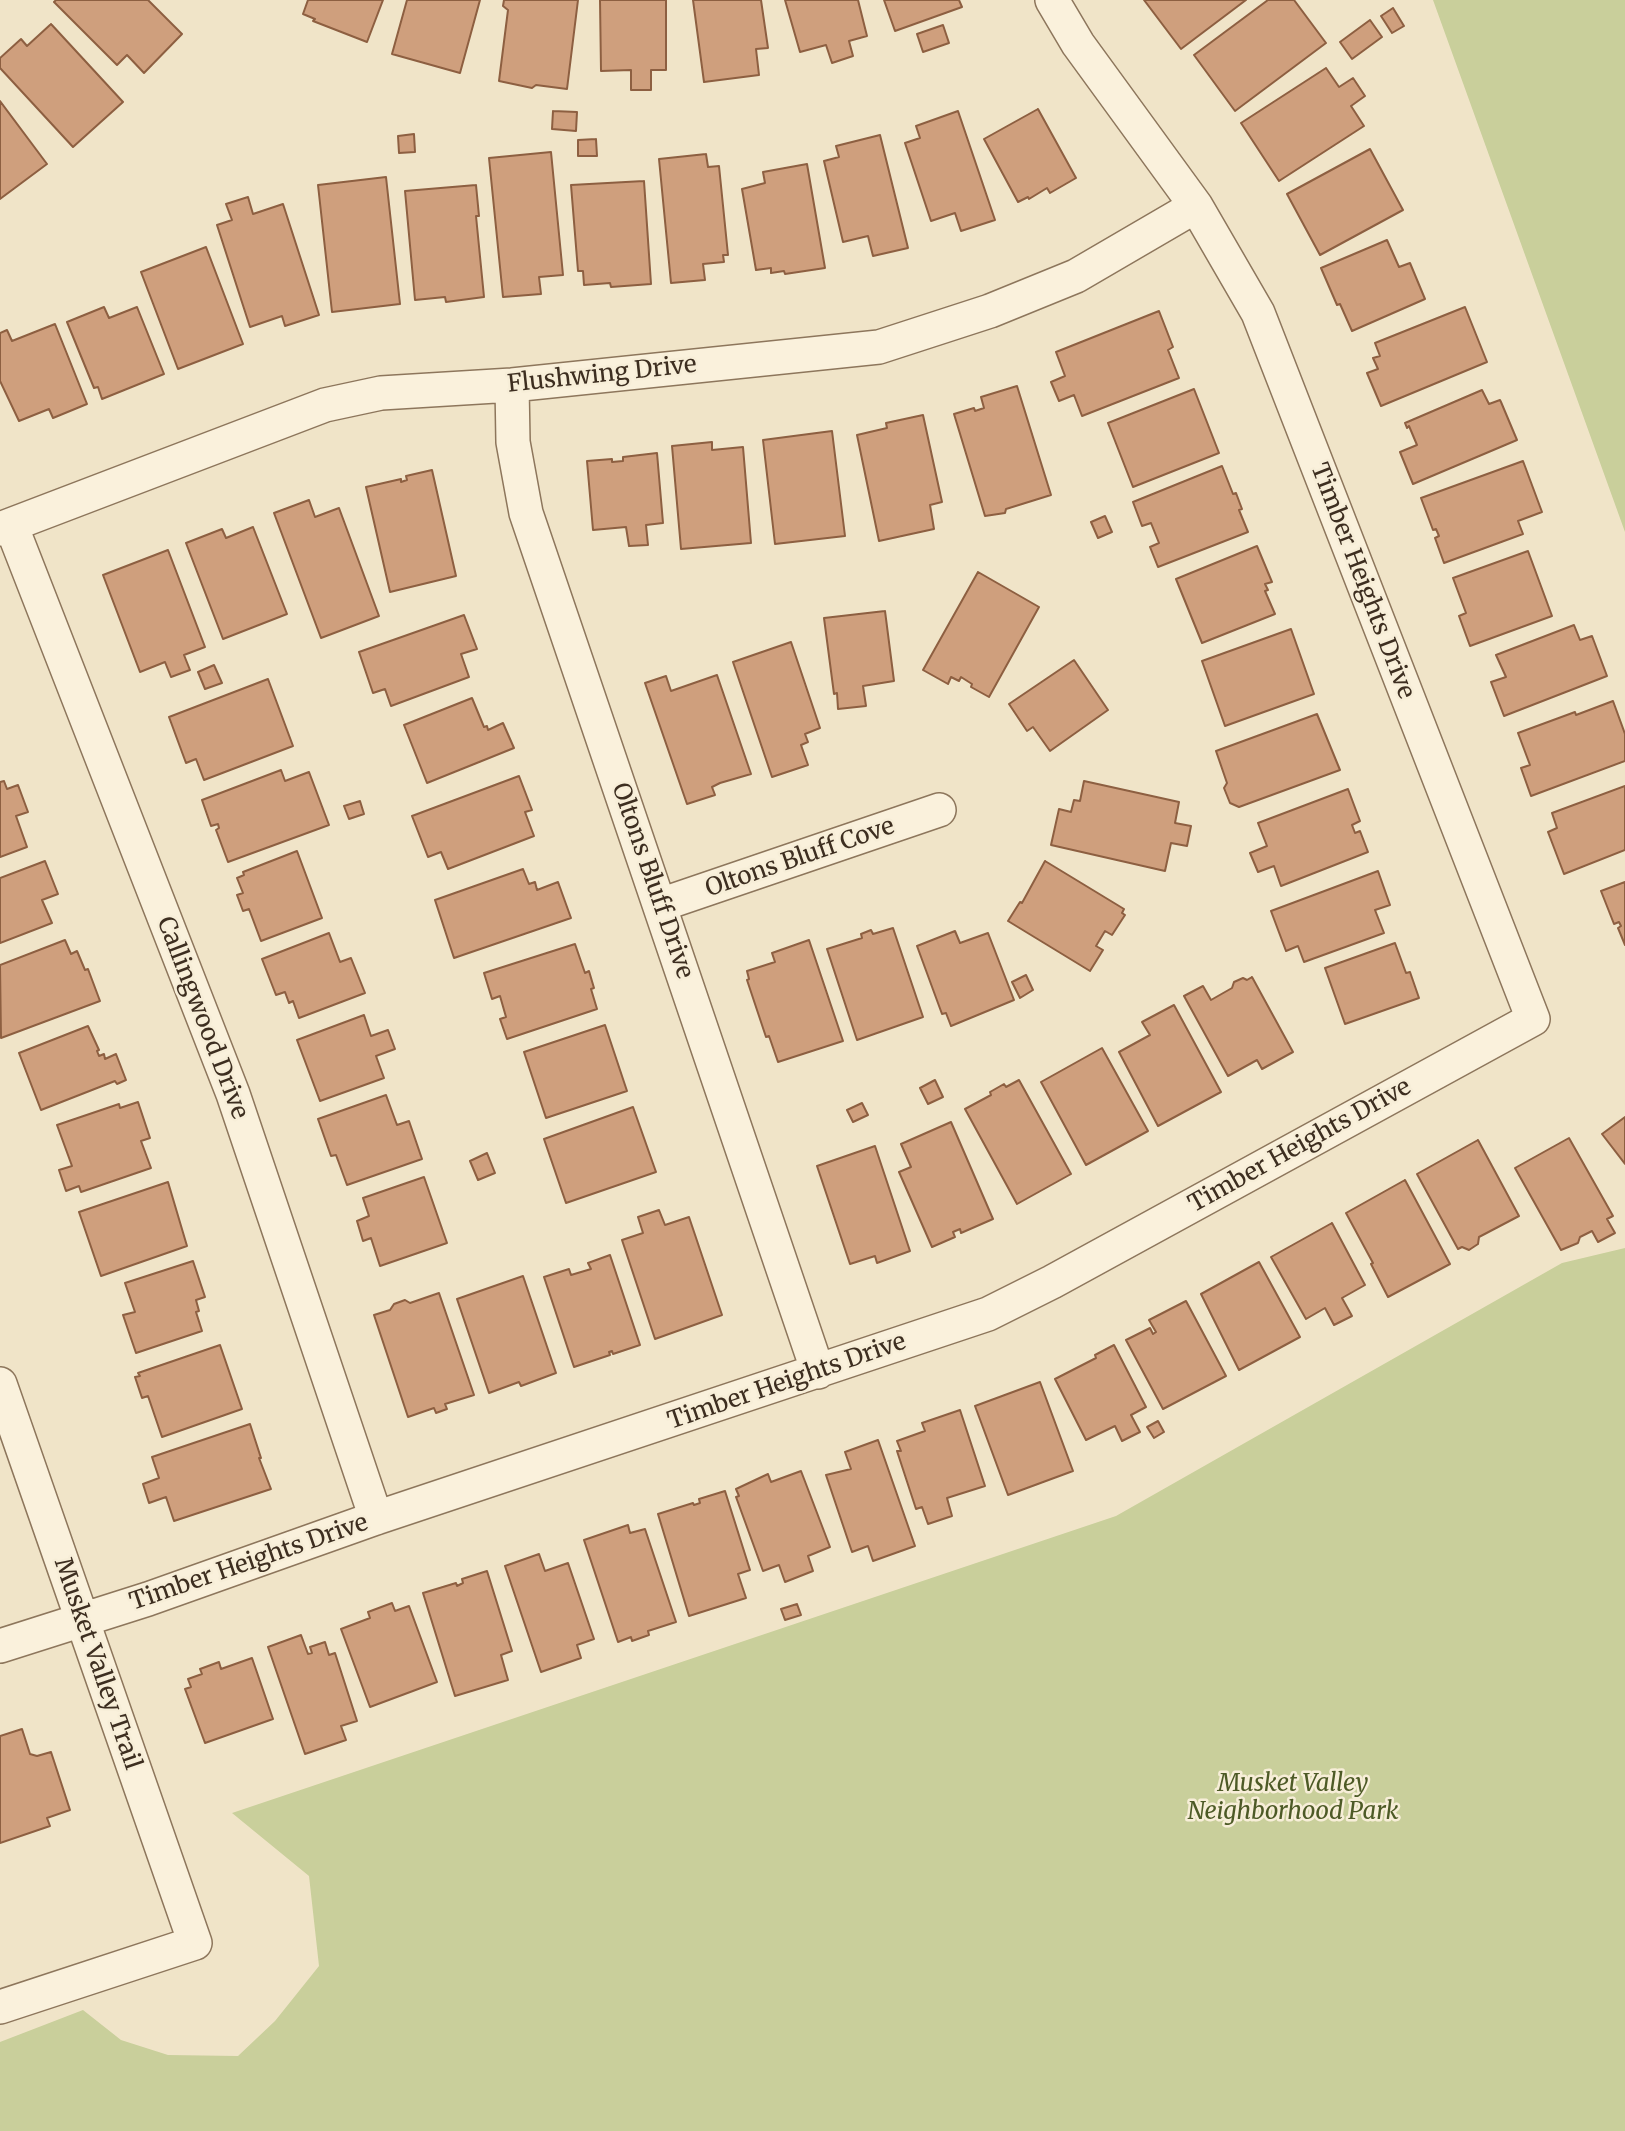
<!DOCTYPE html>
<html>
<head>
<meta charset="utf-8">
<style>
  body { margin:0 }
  canvas { display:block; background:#f0e4c8 }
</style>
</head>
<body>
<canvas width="1625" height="2131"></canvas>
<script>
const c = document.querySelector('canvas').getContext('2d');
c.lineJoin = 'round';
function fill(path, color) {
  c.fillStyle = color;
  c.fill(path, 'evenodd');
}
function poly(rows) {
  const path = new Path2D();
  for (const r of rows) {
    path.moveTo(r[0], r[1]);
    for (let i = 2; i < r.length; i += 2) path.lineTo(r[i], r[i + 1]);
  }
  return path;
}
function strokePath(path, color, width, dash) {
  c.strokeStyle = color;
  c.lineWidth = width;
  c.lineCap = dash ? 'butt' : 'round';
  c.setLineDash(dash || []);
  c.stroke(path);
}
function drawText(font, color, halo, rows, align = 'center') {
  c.font = font + ' Merriweather,serif';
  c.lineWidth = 5;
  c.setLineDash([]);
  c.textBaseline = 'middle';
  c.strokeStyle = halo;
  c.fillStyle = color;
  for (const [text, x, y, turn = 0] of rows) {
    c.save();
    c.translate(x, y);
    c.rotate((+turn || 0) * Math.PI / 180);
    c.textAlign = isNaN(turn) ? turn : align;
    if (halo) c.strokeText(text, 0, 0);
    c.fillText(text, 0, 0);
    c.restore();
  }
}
const green = poly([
  [1433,0,1625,0,1625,532],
  [1625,1248,1625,2131,0,2131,0,2042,83,2010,121,2040,168,2055,238,2056,275,2021,319,1966,309,1876,232,1813,1116,1516,1562,1263]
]);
const building = poly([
  [56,0,148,0,182,34,144,73,127,55,117,65,54,2,56,0],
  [308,0,383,0,367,42,313,21,315,19,303,14,308,0],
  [407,0,480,0,460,73,392,54,407,0],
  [504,0,578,0,567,89,536,85,532,88,499,81,508,10,503,6,504,0],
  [600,0,666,0,666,70,651,70,651,90,631,90,631,70,601,71,600,0],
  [693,0,761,0,768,48,756,49,759,75,704,82,693,0],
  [785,0,858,0,867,36,849,41,853,56,832,63,826,45,800,52,785,0],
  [884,0,959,0,962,7,895,31,884,0],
  [1144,0,1246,0,1181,49,1144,0],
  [1268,0,1294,0,1326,43,1235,111,1194,55,1268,0],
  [1393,8,1404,26,1392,33,1381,16,1393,8],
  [1370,20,1382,37,1352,59,1340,42,1370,20],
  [51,24,123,102,73,147,0,68,0,58,21,39,27,46,51,24],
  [943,25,949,43,923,52,917,34,943,25],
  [1326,68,1339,87,1353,78,1365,96,1351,106,1364,126,1279,181,1241,123,1326,68],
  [0,101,47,164,0,199,0,101],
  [1038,109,1076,178,1050,193,1047,188,1029,199,1028,197,1018,202,984,139,1038,109],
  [553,111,577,112,576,131,552,129,553,111],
  [958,111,995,220,961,231,955,213,931,221,905,143,920,138,916,126,958,111],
  [414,134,415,152,399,153,398,136,414,134],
  [880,135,908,248,873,256,868,236,843,242,824,161,839,157,836,146,880,135],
  [596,139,597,156,578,156,578,140,596,139],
  [1370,149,1403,210,1320,255,1287,194,1370,149],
  [551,152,563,275,539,277,541,294,503,297,489,158,551,152],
  [706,154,708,167,719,166,728,255,723,255,724,262,703,264,705,280,671,283,659,159,706,154],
  [807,164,825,268,785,274,784,271,771,273,771,268,756,270,742,189,765,183,763,172,807,164],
  [386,177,400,304,332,312,318,185,386,177],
  [644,181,651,284,611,287,610,283,584,285,583,271,578,271,571,185,644,181],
  [476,185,479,216,476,216,484,297,446,302,445,297,415,300,405,191,476,185],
  [248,197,253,214,283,204,319,315,285,326,282,316,250,327,217,225,232,220,226,204,248,197],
  [1387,240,1399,267,1410,263,1425,299,1352,331,1340,304,1337,305,1321,268,1387,240],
  [206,247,243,344,178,369,141,272,206,247],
  [104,307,109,318,137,307,164,374,102,399,98,387,94,388,67,322,104,307],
  [1465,307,1487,362,1381,406,1367,373,1378,369,1373,358,1380,356,1375,343,1465,307],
  [1159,311,1173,347,1168,350,1179,378,1082,416,1074,395,1059,401,1051,382,1065,376,1056,352,1159,311],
  [55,324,87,404,53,418,49,409,19,421,0,381,0,333,7,330,12,341,55,324],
  [1017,386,1051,495,1006,509,1005,513,985,516,954,414,974,408,975,411,984,408,981,397,1017,386],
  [1194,389,1219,453,1133,487,1108,423,1194,389],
  [1482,390,1489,404,1500,400,1501,402,1517,440,1413,484,1400,452,1417,445,1409,426,1407,428,1405,423,1482,390],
  [923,415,942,502,930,505,934,529,879,541,857,435,887,428,886,423,923,415],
  [832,431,845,536,775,544,763,440,832,431],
  [712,442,712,450,743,447,751,543,681,549,672,446,712,442],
  [657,453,663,523,646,525,648,545,629,546,626,527,593,530,587,461,612,459,612,462,623,461,623,457,657,453],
  [1523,461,1542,512,1518,521,1523,534,1444,563,1435,538,1439,536,1436,529,1433,530,1421,498,1523,461],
  [1222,466,1233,494,1236,493,1242,509,1239,510,1248,532,1158,567,1150,547,1159,543,1151,523,1142,526,1133,502,1222,466],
  [432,470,456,576,390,592,366,487,401,479,401,482,407,480,406,476,432,470],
  [309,500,315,517,339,508,379,616,321,638,274,513,309,500],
  [1105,516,1112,532,1098,538,1091,522,1105,516],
  [253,527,287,614,223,639,186,543,222,529,226,538,253,527],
  [1257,546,1272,582,1265,584,1268,590,1265,591,1275,614,1202,643,1176,579,1257,546],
  [168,550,205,647,184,655,190,670,171,677,165,662,140,672,103,575,168,550],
  [1528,551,1552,616,1470,646,1459,616,1466,613,1453,578,1528,551],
  [978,572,1039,607,989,697,971,687,972,684,961,677,959,681,951,677,948,684,923,670,978,572],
  [885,611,894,681,863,686,866,706,838,709,837,693,834,694,824,618,885,611],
  [464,615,477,649,461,654,469,677,391,706,385,689,373,693,359,652,464,615],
  [1574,625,1580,640,1592,636,1607,676,1504,716,1491,682,1506,677,1496,655,1574,625],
  [1291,629,1314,694,1225,726,1202,661,1291,629],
  [791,642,820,728,805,734,808,742,801,745,808,765,772,777,733,662,791,642],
  [1074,660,1108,710,1050,751,1033,727,1027,731,1009,704,1074,660],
  [214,665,222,683,205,689,198,672,214,665],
  [717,675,751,774,720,783,712,787,715,795,687,804,645,683,666,676,671,691,717,675],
  [268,679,293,746,204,780,196,759,186,763,169,717,268,679],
  [472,698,484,727,487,726,488,730,503,723,514,748,427,783,404,725,472,698],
  [1613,701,1625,734,1625,761,1531,796,1521,768,1530,765,1518,733,1575,712,1576,715,1613,701],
  [1317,714,1340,770,1239,807,1230,803,1224,788,1227,783,1216,751,1317,714],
  [281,770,285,781,309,772,329,825,228,862,216,830,219,828,218,824,211,826,202,800,281,770],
  [519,776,532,810,525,812,534,836,448,869,441,852,428,857,412,816,519,776],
  [4,781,7,789,18,785,28,812,16,816,27,847,0,857,0,782,4,781],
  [1084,781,1179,802,1175,823,1191,826,1187,846,1171,843,1165,871,1051,845,1059,809,1071,812,1074,800,1080,801,1084,781],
  [1625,786,1625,850,1564,874,1548,832,1557,828,1552,813,1625,786],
  [1348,789,1360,821,1352,825,1355,833,1360,831,1368,852,1281,886,1274,866,1258,872,1250,853,1267,846,1258,823,1348,789],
  [360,801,364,814,349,819,344,806,360,801],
  [297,851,322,918,261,941,249,909,243,911,237,895,243,893,237,878,244,875,243,872,297,851],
  [45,861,58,894,42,900,52,923,0,943,0,878,45,861],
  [1045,861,1124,909,1122,913,1125,915,1112,935,1105,931,1096,946,1103,950,1090,971,1008,921,1020,902,1022,903,1045,861],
  [523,869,529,884,535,882,537,890,558,882,571,918,454,958,435,900,523,869],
  [1378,871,1390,905,1375,910,1384,933,1304,962,1298,946,1286,951,1271,911,1378,871],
  [1625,882,1625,945,1618,928,1621,926,1619,922,1614,924,1601,891,1625,882],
  [893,928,923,1017,857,1040,827,949,862,938,861,934,871,930,873,934,893,928],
  [955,931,960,943,988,933,1014,1000,951,1026,946,1013,942,1014,917,946,955,931],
  [329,933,340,962,351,958,365,993,299,1018,293,1001,289,1003,285,992,276,995,262,959,329,933],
  [65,940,71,954,77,951,85,970,88,969,100,1001,1,1038,0,965,65,940],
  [809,940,843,1041,778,1062,769,1036,766,1037,747,980,749,979,747,971,775,962,772,953,809,940],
  [1395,943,1406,973,1410,972,1419,998,1345,1024,1325,968,1395,943],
  [575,944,585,973,589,971,594,988,591,989,597,1009,507,1039,500,1019,506,1017,500,996,492,999,484,973,575,944],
  [1026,975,1033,990,1020,998,1012,982,1026,975],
  [1252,977,1293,1052,1262,1069,1257,1060,1228,1076,1184,996,1203,986,1211,1000,1232,988,1234,982,1243,978,1247,980,1252,977],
  [1174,1005,1221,1092,1158,1126,1119,1052,1150,1035,1142,1022,1174,1005],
  [364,1015,371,1036,388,1030,395,1049,376,1056,384,1078,320,1101,297,1040,364,1015],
  [605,1025,627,1091,546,1118,524,1052,605,1025],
  [88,1026,99,1050,97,1051,99,1056,104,1054,105,1059,116,1054,126,1080,117,1084,115,1081,41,1110,19,1053,88,1026],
  [1102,1048,1148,1131,1086,1165,1041,1082,1102,1048],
  [935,1080,943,1097,928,1104,920,1088,935,1080],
  [1019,1080,1071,1174,1017,1204,965,1109,991,1095,990,1092,1004,1084,1006,1087,1019,1080],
  [386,1095,397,1125,409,1121,422,1159,347,1185,336,1155,331,1156,318,1119,386,1095],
  [138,1102,150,1138,141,1141,151,1168,81,1192,79,1186,66,1191,59,1170,72,1166,57,1125,119,1104,120,1108,138,1102],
  [862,1103,868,1115,853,1122,847,1110,862,1103],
  [633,1107,656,1172,566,1203,544,1139,633,1107],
  [1625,1117,1625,1164,1602,1134,1625,1117],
  [951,1122,993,1219,961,1233,960,1229,953,1232,955,1237,932,1247,899,1172,911,1167,901,1144,951,1122],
  [1569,1138,1613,1216,1607,1219,1615,1233,1598,1242,1592,1231,1580,1237,1578,1243,1561,1250,1515,1168,1569,1138],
  [1478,1140,1519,1216,1479,1237,1478,1244,1469,1250,1462,1247,1458,1249,1417,1174,1478,1140],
  [875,1146,910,1251,877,1263,875,1256,850,1264,817,1166,875,1146],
  [487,1153,495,1173,478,1180,470,1161,487,1153],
  [424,1177,447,1243,380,1266,371,1238,363,1241,357,1221,369,1216,363,1198,424,1177],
  [1405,1180,1450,1264,1388,1297,1371,1264,1373,1263,1346,1213,1405,1180],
  [168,1182,187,1246,101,1276,79,1212,168,1182],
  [659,1210,665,1225,689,1217,722,1315,655,1339,622,1240,643,1233,638,1217,659,1210],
  [1332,1223,1365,1285,1342,1298,1352,1316,1334,1325,1325,1308,1306,1319,1271,1257,1332,1223],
  [610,1255,640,1345,613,1354,612,1351,609,1352,610,1355,574,1367,544,1277,569,1269,571,1275,591,1269,588,1263,610,1255],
  [193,1261,205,1297,196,1300,199,1311,196,1312,202,1331,136,1353,123,1315,135,1312,125,1283,193,1261],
  [1259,1262,1300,1337,1239,1370,1201,1294,1259,1262],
  [523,1276,556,1373,521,1386,519,1382,489,1393,457,1299,523,1276],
  [439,1293,474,1395,445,1404,447,1409,436,1413,434,1408,408,1417,374,1315,390,1310,394,1304,405,1300,410,1303,439,1293],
  [1186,1301,1226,1376,1163,1409,1126,1340,1150,1328,1153,1334,1156,1332,1149,1320,1186,1301],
  [220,1345,242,1409,162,1437,148,1396,142,1398,135,1377,140,1376,138,1373,220,1345],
  [1114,1345,1146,1407,1131,1415,1140,1432,1122,1441,1115,1426,1086,1440,1055,1379,1096,1358,1095,1355,1114,1345],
  [1040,1382,1073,1471,1008,1495,975,1406,1040,1382],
  [960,1410,985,1486,947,1498,952,1516,928,1524,922,1507,916,1509,897,1451,901,1451,897,1441,925,1431,922,1423,960,1410],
  [1158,1421,1164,1432,1154,1438,1147,1427,1158,1421],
  [250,1424,261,1458,259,1458,271,1489,174,1521,166,1497,149,1503,143,1484,159,1478,152,1457,250,1424],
  [878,1440,915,1546,873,1561,868,1546,852,1552,826,1475,851,1469,845,1452,878,1440],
  [801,1471,830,1547,808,1556,813,1571,785,1582,779,1565,763,1571,736,1497,739,1496,736,1489,768,1474,771,1482,801,1471],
  [725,1491,750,1570,738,1574,746,1598,689,1616,658,1514,693,1503,694,1505,700,1503,699,1499,725,1491],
  [628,1525,630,1533,645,1529,676,1622,648,1631,649,1635,632,1641,631,1637,618,1642,584,1540,628,1525],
  [539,1554,545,1571,568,1563,594,1639,577,1645,581,1658,541,1672,505,1566,539,1554],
  [487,1571,512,1651,501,1655,508,1680,455,1696,423,1593,456,1583,457,1586,463,1583,462,1579,487,1571],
  [392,1603,395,1611,409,1606,437,1682,370,1707,341,1629,370,1618,368,1612,392,1603],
  [797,1604,801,1615,785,1620,781,1609,797,1604],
  [301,1635,308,1654,312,1653,310,1647,325,1642,329,1655,335,1653,357,1721,341,1726,346,1740,305,1754,268,1647,301,1635],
  [252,1658,273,1719,205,1743,185,1689,191,1687,188,1679,202,1674,200,1669,219,1662,221,1669,252,1658],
  [22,1729,30,1754,37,1756,51,1752,70,1810,47,1818,50,1826,0,1843,0,1736,22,1729]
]);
const minor = poly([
  [512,385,513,442,526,513,818,1372],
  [11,525,233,1094,376,1518],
  [0,529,325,405,381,393,512,385,879,347,990,311,1076,276,1196,206],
  [660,905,939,810],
  [0,1384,195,1943,0,2007],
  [0,1646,148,1599,376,1518,988,1314,1052,1282,1533,1019,1258,313,1196,206,1078,44,1052,0]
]);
const streetNames = [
  ["Flushwing Drive",602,375,-6],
  ["Timber Heights Drive",1362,581,69],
  ["Oltons Bluff Cove",800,858,-19],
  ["Oltons Bluff Drive",652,881,71],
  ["Callingwood Drive",202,1018,69],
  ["Timber Heights Drive",1300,1146,-29],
  ["Timber Heights Drive",787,1382,-19],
  ["Timber Heights Drive",249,1563,-19],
  ["Musket Valley Trail",97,1664,71]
];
const parkNames = [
  ["Musket Valley",1293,1784],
  ["Neighborhood Park",1293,1812]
];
fill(green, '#c9cf9b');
fill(building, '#cf9f7d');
strokePath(building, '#8d5f41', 2);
strokePath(minor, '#8d765c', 36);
strokePath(minor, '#faf1dc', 33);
drawText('24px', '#3d2e20', '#f7eed8', streetNames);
drawText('italic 24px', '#4d5a26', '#f7eed8', parkNames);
</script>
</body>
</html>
